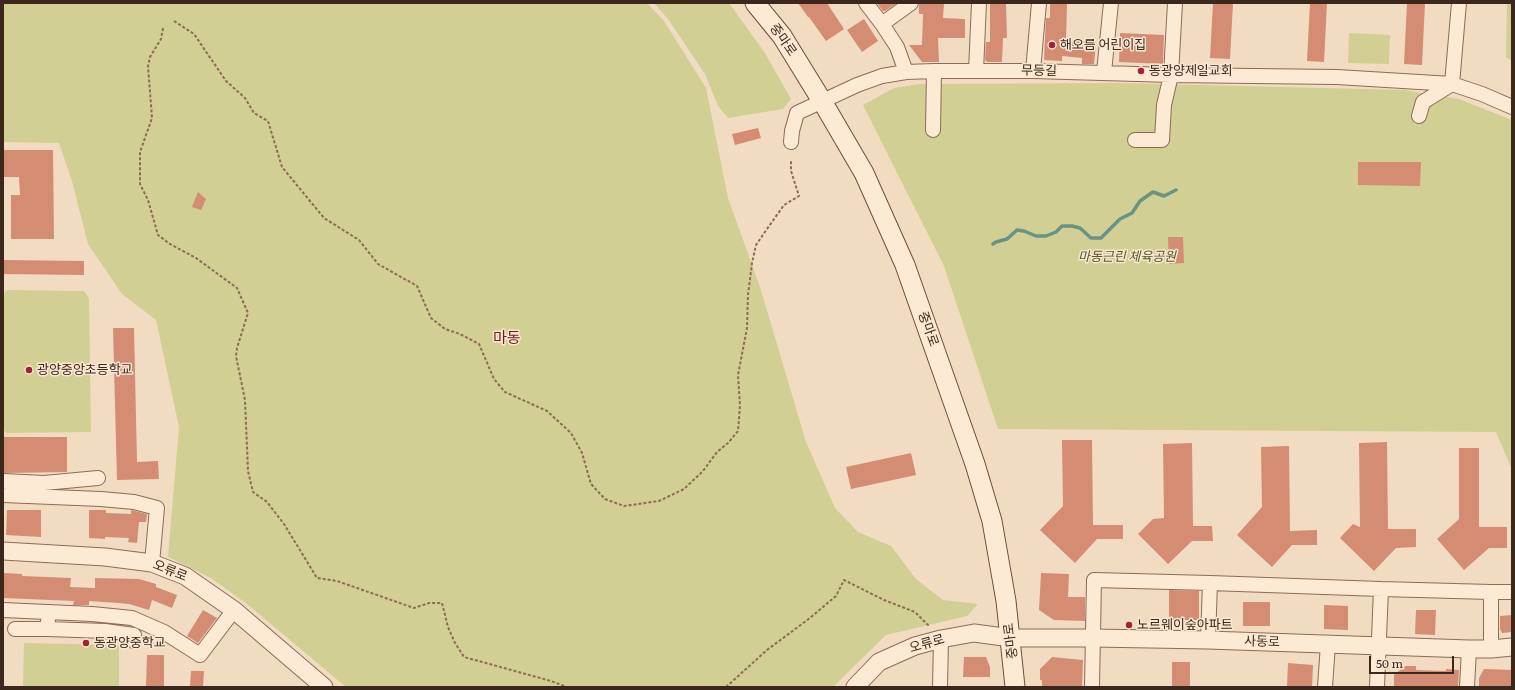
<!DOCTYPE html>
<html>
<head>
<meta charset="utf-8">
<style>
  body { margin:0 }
  #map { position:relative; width:1515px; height:690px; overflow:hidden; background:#f2dcc1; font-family:Literata,serif }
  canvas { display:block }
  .frame { position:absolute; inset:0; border:4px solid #3b271c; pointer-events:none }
  .scale { position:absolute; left:1369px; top:656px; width:85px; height:18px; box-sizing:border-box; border:2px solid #3b271c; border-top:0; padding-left:5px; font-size:12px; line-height:14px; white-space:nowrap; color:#3b271c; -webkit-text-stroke:3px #f9e7d1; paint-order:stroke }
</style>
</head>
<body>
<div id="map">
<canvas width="1515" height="690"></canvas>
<div class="frame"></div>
<div class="scale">50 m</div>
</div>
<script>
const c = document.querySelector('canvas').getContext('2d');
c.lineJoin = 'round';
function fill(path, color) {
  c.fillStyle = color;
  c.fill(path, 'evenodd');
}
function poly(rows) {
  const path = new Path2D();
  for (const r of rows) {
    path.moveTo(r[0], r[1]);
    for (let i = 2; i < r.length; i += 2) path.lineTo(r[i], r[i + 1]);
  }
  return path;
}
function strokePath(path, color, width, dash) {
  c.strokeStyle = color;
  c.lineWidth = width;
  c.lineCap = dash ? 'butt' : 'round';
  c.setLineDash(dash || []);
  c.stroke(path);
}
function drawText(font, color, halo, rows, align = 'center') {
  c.font = font + ' Literata,"Noto Sans KR",serif';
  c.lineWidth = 3;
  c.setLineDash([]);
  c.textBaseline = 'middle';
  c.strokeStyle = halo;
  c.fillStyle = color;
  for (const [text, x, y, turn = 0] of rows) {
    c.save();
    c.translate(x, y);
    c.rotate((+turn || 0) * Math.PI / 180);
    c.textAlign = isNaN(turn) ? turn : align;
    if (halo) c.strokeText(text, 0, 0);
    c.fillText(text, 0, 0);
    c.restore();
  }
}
const green = poly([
  [3,3,647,3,664,21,706,88,728,198,760,287,806,442,835,508,858,532,891,546,916,579,943,600,978,604,967,616,886,635,833,687,346,687,247,604,211,578,168,557,179,427,156,320,122,294,88,244,72,181,59,143,3,142],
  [654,3,729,3,765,53,791,99,783,109,728,118,718,106,705,74,668,19],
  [1507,3,1512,3,1512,61,1506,57],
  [1349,33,1390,35,1389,64,1348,63],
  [1117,83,1404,90,1459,99,1512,120,1512,470,1496,432,998,429,944,266,863,105,894,88,919,84],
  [7,290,84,291,89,298,91,432,6,433,3,429,3,295],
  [24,643,119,645,119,687,23,687]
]);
const stream = poly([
  [993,244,996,242,1007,239,1017,230,1024,231,1036,236,1046,236,1056,232,1062,226,1072,226,1080,228,1091,238,1101,238,1120,219,1132,213,1140,201,1153,192,1164,196,1176,190]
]);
const building = poly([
  [798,3,827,3,844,29,826,41,809,17,808,17],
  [877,3,897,3,885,11,883,11],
  [919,3,944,3,943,18,965,19,965,38,938,38,939,62,922,62,909,45,922,45,923,14,919,14],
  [990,3,1006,3,1007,38,1003,38,1002,62,987,62,985,60,986,42,990,42],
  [1050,3,1067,3,1066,40,1096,42,1094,64,1082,64,1082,58,1062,56,1062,61,1044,60,1046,18,1050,18],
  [1213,3,1233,3,1230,59,1210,58],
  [1310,3,1327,3,1324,62,1307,61],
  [1407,3,1425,3,1422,65,1404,64],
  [864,19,878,41,862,52,847,30],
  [1120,33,1164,35,1163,64,1119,62],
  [758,128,761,138,735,145,732,134],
  [3,150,53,150,54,239,11,239,11,195,20,195,19,177,3,177],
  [1358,162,1421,162,1420,186,1358,185],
  [198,192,206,199,201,210,192,207],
  [1168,237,1183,237,1184,263,1169,264],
  [3,260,84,261,84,275,3,274],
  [113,328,134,328,137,462,158,461,159,479,117,480],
  [3,437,67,437,67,472,3,473],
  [1062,440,1092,440,1093,525,1123,525,1123,539,1097,539,1075,563,1040,530,1063,506],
  [1387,442,1388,529,1416,529,1416,547,1396,548,1374,571,1340,538,1353,524,1360,527,1359,443],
  [1192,443,1193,526,1212,526,1213,541,1192,541,1168,564,1138,534,1153,519,1164,518,1163,444],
  [1289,446,1290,531,1317,530,1317,545,1292,545,1272,567,1237,535,1262,507,1261,447],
  [1459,448,1479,448,1479,527,1507,527,1507,548,1489,548,1464,570,1437,539,1459,519],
  [911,453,916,475,851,489,846,467],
  [7,510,41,510,41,537,6,535],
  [89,510,106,510,106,513,131,514,131,510,147,514,146,522,139,522,137,543,128,542,129,538,105,537,105,539,89,538],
  [3,573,22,574,22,576,71,578,70,587,95,588,95,578,139,579,156,584,156,587,177,595,172,608,152,600,149,610,129,604,118,603,89,601,89,605,73,605,74,601,3,598],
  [1041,573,1069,574,1068,597,1085,597,1085,621,1054,620,1039,610],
  [1169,590,1199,591,1199,620,1169,620],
  [1243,602,1270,602,1270,626,1243,626],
  [1324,605,1348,606,1348,630,1324,629],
  [203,610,217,618,198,643,187,636],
  [1416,610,1436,610,1435,635,1415,634],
  [1512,615,1512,632,1502,633,1500,629,1500,616],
  [147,655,164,655,164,687,146,687],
  [964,657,986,657,990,667,990,677,963,677],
  [1052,657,1083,660,1082,687,1042,687,1042,680,1040,680,1040,669],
  [1172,662,1190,662,1190,687,1172,687],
  [1288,663,1313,665,1312,687,1287,687],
  [1405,666,1416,666,1416,670,1446,671,1446,669,1459,670,1458,687,1394,687,1394,675],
  [1484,669,1512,670,1512,687,1479,687,1479,678],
  [191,671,204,671,203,687,190,687]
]);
const path = poly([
  [174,21,194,34,226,81,245,98,254,113,268,121,282,167,324,218,359,240,378,264,417,286,431,318,445,329,460,334,479,344,494,379,505,392,547,411,571,433,582,453,591,484,605,499,624,506,659,501,684,489,703,471,717,452,728,443,738,431,740,406,738,375,747,328,748,295,752,263,756,245,767,229,784,205,799,196,791,171,791,161],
  [163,28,161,39,150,57,148,66,152,118,140,152,140,184,148,200,158,235,170,244,196,258,237,288,248,313,237,348,236,356,245,400,248,471,253,492,267,502,284,524,317,578,337,581,414,608,429,603,442,603,448,627,455,643,464,657,551,681,567,687],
  [726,687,767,650,810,618,836,596,844,580,884,600,915,612,930,627]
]);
const minor = poly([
  [866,3,882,24,897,47,906,72],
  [882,24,911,3],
  [976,71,979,3],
  [1033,71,1039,3],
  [1104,72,1111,3],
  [1419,116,1423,102,1452,84,1459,3],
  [933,130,934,71],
  [1135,140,1162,140,1164,105,1171,75,1175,3],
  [791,142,792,131,797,113,857,85,882,76,906,72,934,71,1033,71,1171,75,1337,77,1452,84,1482,94,1512,107],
  [3,481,44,483,98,478],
  [3,495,101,499,134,502,157,508,152,563],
  [1210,583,1381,589,1377,687],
  [1381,589,1491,592,1491,649],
  [1491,592,1512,592],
  [3,610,92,614,132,618,164,632,200,655,234,610],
  [15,629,48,629,48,621],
  [48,629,105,631,134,635,134,641],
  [940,687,941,639],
  [1092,687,1094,580,1210,583,1208,640],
  [1325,687,1328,644],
  [1467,687,1469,649]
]);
const tertiary = poly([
  [3,551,105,557,152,563,185,576,234,610,324,687],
  [855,687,879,662,915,646,941,639,974,633,1011,638,1093,638,1208,640,1469,649,1491,649,1512,647]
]);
const secondary = poly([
  [755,3,782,36,822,101,864,173,905,265,975,464,992,521,1006,601,1015,687]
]);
const markers = [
  [1052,45,4,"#a22135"],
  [1141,71,4,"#a22135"],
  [29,370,4,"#a22135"],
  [1129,625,4,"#a22135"],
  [86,643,4,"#a22135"]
];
const streetNames = [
  ["중마로",783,40,55],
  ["무등길",1039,71,1],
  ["중마로",928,329,70],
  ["오류로",170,571,22],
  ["중마로",1011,641,-97],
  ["사동로",1262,642,2],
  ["오류로",927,644,-16]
];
const poiNames = [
  ["해오름 어린이집",1060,45],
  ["동광양제일교회",1149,71],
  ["광양중앙초등학교",37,370],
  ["노르웨이숲아파트",1137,625],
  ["동광양중학교",94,643]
];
const parkNames = [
  ["마동근린 체육공원",1127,257]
];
const quarterNames = [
  ["마동",507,339]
];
fill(green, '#d1cf93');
strokePath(stream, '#6a9382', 3.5);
fill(building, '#d48c73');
strokePath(minor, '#8d6b56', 16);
strokePath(tertiary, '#8d6b56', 19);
strokePath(secondary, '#6f4c3a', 21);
strokePath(path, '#8d6b56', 2, [3, 2]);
strokePath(minor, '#fcead5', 14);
strokePath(tertiary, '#fcead5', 17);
strokePath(secondary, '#fcead5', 19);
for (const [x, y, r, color] of markers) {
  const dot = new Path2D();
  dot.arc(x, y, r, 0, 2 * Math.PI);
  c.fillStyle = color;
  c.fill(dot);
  strokePath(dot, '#f9e7d1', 1.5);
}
drawText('13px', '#3b271c', '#f9e7d1', streetNames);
drawText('13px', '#3b271c', '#f9e7d1', poiNames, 'left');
drawText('italic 13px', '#545a21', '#f9e7d1', parkNames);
drawText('15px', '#6c1c17', '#f9e7d1', quarterNames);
</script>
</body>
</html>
